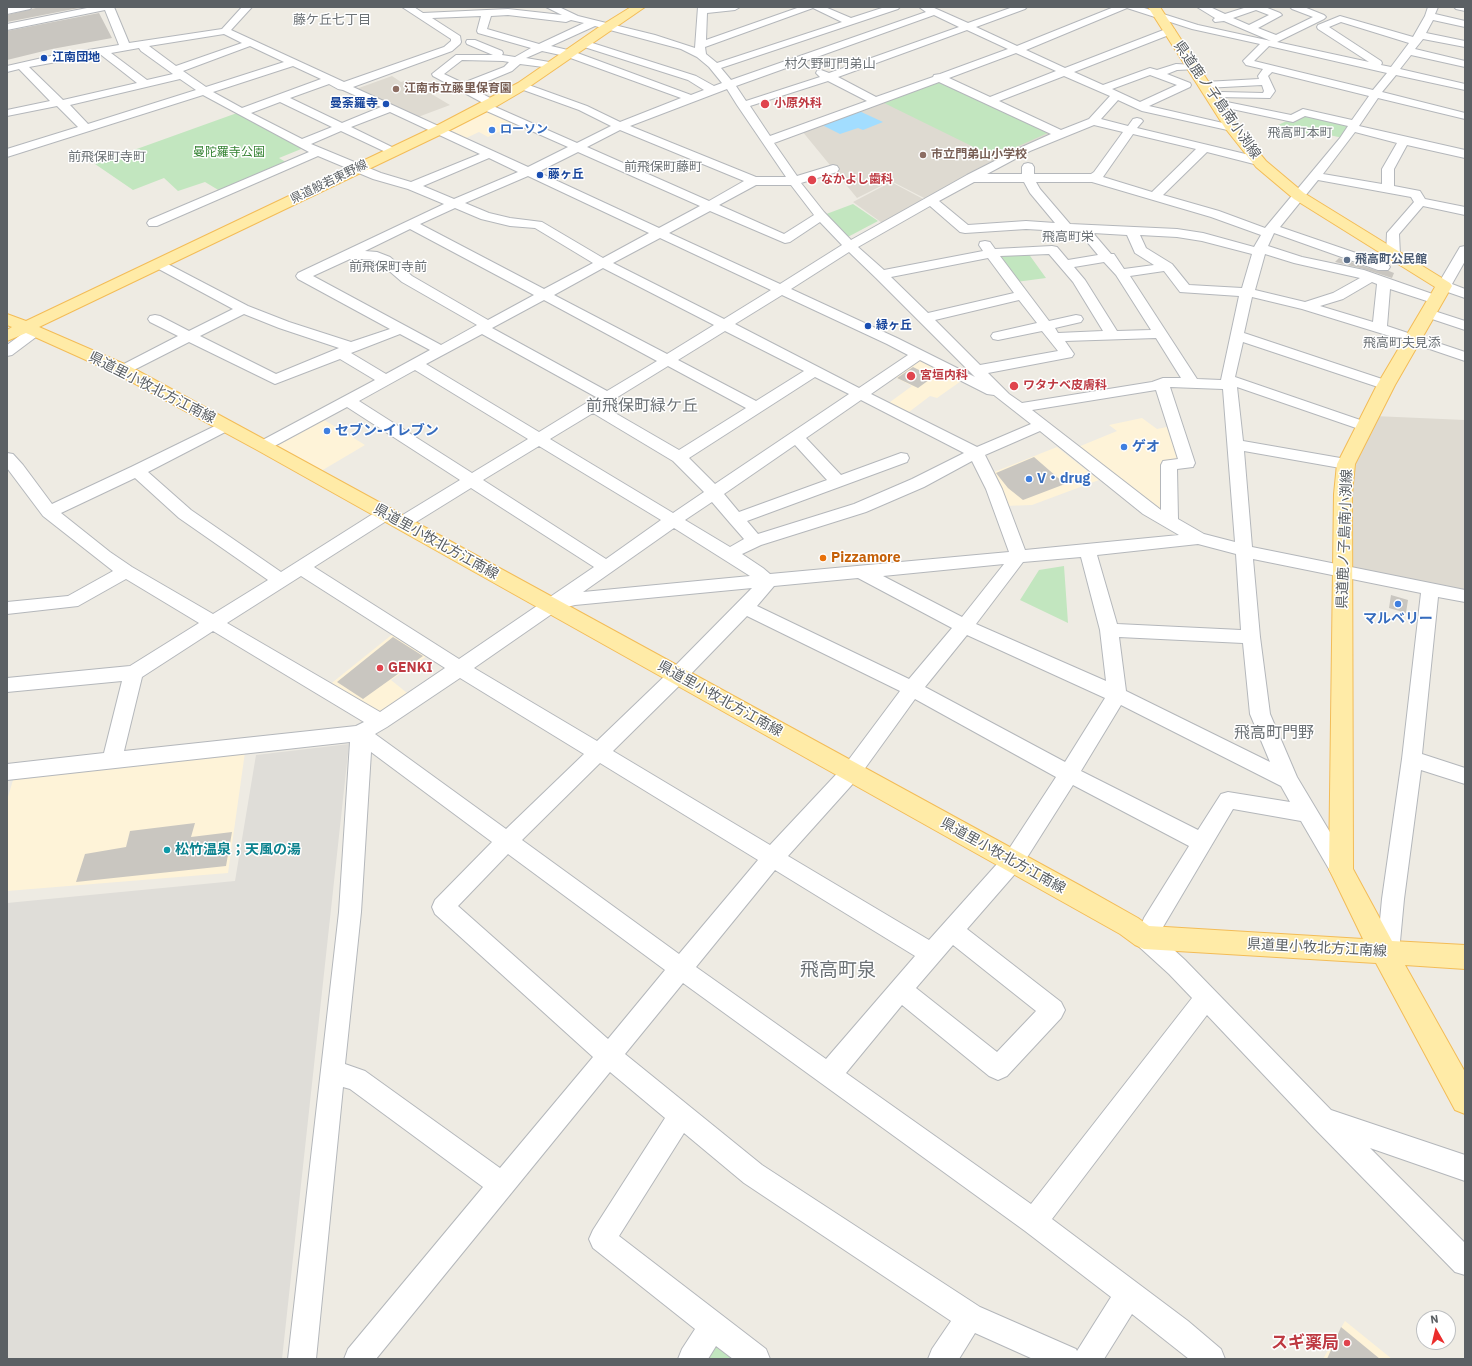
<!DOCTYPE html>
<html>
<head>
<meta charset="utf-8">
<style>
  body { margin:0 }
  #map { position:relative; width:1472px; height:1366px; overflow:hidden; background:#eeebe3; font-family:"IBM Plex Sans",sans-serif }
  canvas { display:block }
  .frame { position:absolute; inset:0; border:8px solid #5b6064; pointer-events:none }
  .north { position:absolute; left:1416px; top:1310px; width:40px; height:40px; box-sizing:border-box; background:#fff; border:1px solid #bdbfc1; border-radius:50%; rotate:352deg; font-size:11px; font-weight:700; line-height:16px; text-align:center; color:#5b6064 }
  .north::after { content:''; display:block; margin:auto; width:14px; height:18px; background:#eb2d2c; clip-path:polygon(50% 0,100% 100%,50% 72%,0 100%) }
</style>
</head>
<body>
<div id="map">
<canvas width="1472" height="1366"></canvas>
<div class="frame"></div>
<div class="north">N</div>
</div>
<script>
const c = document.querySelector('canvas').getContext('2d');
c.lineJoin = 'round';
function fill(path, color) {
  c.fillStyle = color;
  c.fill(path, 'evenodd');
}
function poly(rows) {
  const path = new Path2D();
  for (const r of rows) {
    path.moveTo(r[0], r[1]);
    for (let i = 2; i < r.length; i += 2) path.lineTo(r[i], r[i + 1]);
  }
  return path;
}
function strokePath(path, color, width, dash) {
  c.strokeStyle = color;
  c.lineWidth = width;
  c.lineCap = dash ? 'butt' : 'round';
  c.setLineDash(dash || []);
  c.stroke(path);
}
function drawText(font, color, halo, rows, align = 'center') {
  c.font = font + ' "IBM Plex Sans","Noto Sans JP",sans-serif';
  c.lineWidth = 3;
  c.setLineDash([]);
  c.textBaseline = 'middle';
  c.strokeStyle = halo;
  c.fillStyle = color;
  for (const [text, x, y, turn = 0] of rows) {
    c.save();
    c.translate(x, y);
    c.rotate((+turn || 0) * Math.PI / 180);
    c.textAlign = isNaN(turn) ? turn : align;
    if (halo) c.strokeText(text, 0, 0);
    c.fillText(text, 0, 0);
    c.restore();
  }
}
const commercial = poly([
  [486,108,518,123,488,137,479,132,464,139,444,130],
  [918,356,964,379,937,398,930,396,905,415,886,405,912,386,891,375],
  [321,418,365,445,316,474,270,445],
  [1142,418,1157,429,1172,426,1183,461,1166,464,1167,519,1078,447,1117,431,1109,425],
  [1057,447,1099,480,1032,505,1004,506,989,474],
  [394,633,430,654,391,680,412,697,380,717,328,686],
  [245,752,228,873,7,891,7,800,14,777],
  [1345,1321,1392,1359,1323,1359]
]);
const industrial = poly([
  [349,744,282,1359,7,1359,7,903,235,881,256,755]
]);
const education = poly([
  [392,76,401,82,408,80,450,105,418,117,356,89],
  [939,79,1057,134,928,200,891,181,857,198,802,131],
  [891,182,927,201,885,225,853,202],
  [1374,416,1465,420,1465,593,1348,568,1350,464]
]);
const green = poly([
  [937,80,1050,132,994,157,880,101],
  [237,113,306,147,279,158,289,164,225,194,205,182,178,191,164,178,133,190,95,164],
  [1304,113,1353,124,1343,138,1320,133,1316,136,1278,125],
  [853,204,878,221,844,239,821,216],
  [1028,253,1046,278,1016,282,995,255],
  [1064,566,1068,623,1020,600,1039,570],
  [715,1335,743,1359,700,1359]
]);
const water = poly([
  [857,110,883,122,863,130,858,128,840,134,820,124]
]);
const building = poly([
  [40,7,84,7,7,22,7,15],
  [99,13,112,38,52,49,7,60,7,31],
  [1339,258,1378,271,1389,271,1394,273,1392,278,1364,269,1335,262],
  [913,367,933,377,918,388,897,378],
  [1034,457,1065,484,1023,500,1008,488,996,473],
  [1391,595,1408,600,1406,613,1389,608],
  [393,637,423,656,363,699,337,682],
  [195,823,191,837,232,832,226,866,76,882,85,854,126,847,130,831],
  [1341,1327,1380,1359,1327,1359]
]);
const minor = poly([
  [12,7,32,7,30,9,7,14,7,8,12,7],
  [92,7,114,7,129,43,222,29,242,7,252,7,231,30,344,82,444,47,451,41,451,39,402,7,414,7,423,13,508,9,562,15,546,7,559,7,578,16,655,35,695,48,698,7,740,7,735,10,707,13,706,40,800,7,825,7,851,18,885,7,900,7,898,9,721,68,731,80,926,12,919,7,932,7,968,23,1013,7,1027,7,1025,9,976,27,1017,46,1114,7,1141,7,1198,25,1271,41,1224,21,1215,22,1213,20,1215,18,1197,7,1210,7,1225,14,1247,7,1265,7,1280,13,1282,15,1258,28,1276,35,1313,17,1292,9,1290,7,1304,7,1324,15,1326,17,1324,19,1277,42,1369,62,1318,29,1317,27,1318,25,1340,16,1413,37,1425,16,1428,7,1438,7,1435,14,1465,21,1465,27,1433,20,1426,33,1465,41,1465,47,1423,39,1415,49,1465,61,1465,67,1411,55,1400,69,1465,84,1465,90,1396,75,1382,92,1465,113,1465,119,1378,98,1359,126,1465,150,1465,158,1407,145,1394,169,1394,186,1420,191,1425,199,1465,207,1465,215,1423,206,1399,234,1400,255,1398,258,1393,259,1388,258,1386,255,1387,233,1414,202,1411,197,1318,180,1280,227,1388,264,1390,267,1388,270,1378,270,1274,233,1268,246,1302,257,1364,270,1441,297,1443,300,1441,303,1436,304,1390,289,1387,326,1465,352,1465,361,1409,342,1302,309,1252,297,1244,333,1391,382,1393,385,1391,388,1386,389,1381,388,1243,342,1235,377,1369,423,1372,426,1369,429,1364,431,1359,429,1237,387,1243,441,1346,459,1352,460,1354,464,1352,468,1346,469,1244,451,1252,547,1465,590,1465,602,1438,597,1422,754,1465,768,1465,784,1421,770,1404,899,1399,952,1396,959,1388,962,1380,959,1377,952,1382,899,1402,759,1421,593,1253,559,1260,637,1270,714,1297,777,1352,869,1349,876,1341,878,1333,876,1301,821,1233,809,1163,927,1161,938,1185,960,1331,1110,1465,1155,1465,1181,1370,1148,1465,1243,1465,1275,1455,1272,1315,1129,1207,1015,1052,1219,1188,1321,1221,1349,1225,1359,1189,1359,1132,1314,1104,1359,1033,1359,975,1333,959,1359,928,1359,932,1349,951,1321,744,1183,684,1133,619,1236,766,1349,770,1359,733,1359,716,1346,708,1359,678,1359,682,1349,695,1329,593,1248,589,1239,593,1230,665,1118,610,1072,376,1359,344,1359,348,1349,483,1187,350,1089,343,1087,316,1359,288,1359,339,912,350,742,7,780,7,764,104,753,122,681,7,692,7,678,130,666,199,623,126,579,78,606,7,614,7,602,68,596,113,571,43,516,7,468,7,453,13,454,23,465,52,504,131,467,221,423,226,421,231,423,234,426,231,429,148,472,191,510,281,572,379,510,385,508,391,510,393,514,391,518,314,567,459,659,594,567,471,488,408,527,402,529,396,527,394,523,396,519,460,480,347,407,269,449,263,451,257,449,255,446,257,443,375,380,340,359,275,384,189,342,128,373,123,374,118,373,116,370,118,367,178,336,150,322,148,319,150,316,155,315,160,316,189,331,233,309,155,267,153,264,155,261,160,260,248,306,289,322,351,342,390,329,298,279,296,276,298,273,444,204,408,189,373,179,318,156,157,226,149,226,147,223,149,220,309,152,203,95,7,157,7,149,78,127,57,106,7,116,7,110,50,101,19,69,7,72,7,66,51,56,119,45,105,10,7,30,7,24,92,7],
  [813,8,842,22,717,63,706,54,705,47,813,8],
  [1127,8,1192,29,1260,44,1243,61,1246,65,1263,69,1258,76,1259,79,1205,82,1200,85,1205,88,1262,85,1264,91,1263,93,1221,92,1216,95,1217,97,1270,98,1275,91,1268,76,1272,72,1369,96,1352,120,1303,109,1291,115,1217,100,1213,101,1211,103,1213,105,1293,122,1305,116,1348,126,1340,138,1265,228,1219,211,1163,195,1207,152,1258,165,1262,164,1264,161,1262,158,1137,128,1143,121,1141,119,1137,118,1133,119,1128,126,1101,119,1118,100,1142,111,1232,131,1236,130,1238,128,1236,126,1149,106,1190,87,1191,85,1190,83,1167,74,1177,70,1197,69,1198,67,1197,65,1176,64,1157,70,1150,68,1103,85,1074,72,1174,33,1175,31,1174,29,1166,29,1065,68,1026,50,1127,8],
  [1256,10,1269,15,1249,25,1233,18,1256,10],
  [508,15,566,22,571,20,584,23,539,44,487,29,491,16,508,15],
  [934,15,959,27,829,73,821,70,817,71,816,73,820,77,746,101,736,86,934,15],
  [481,16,477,31,478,33,531,48,515,57,502,55,503,53,502,51,475,40,467,40,466,42,467,44,493,55,456,55,432,74,433,76,485,104,480,107,482,109,568,147,528,167,353,87,452,51,460,44,461,42,460,36,432,18,481,16],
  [1341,22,1409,43,1391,67,1381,65,1382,63,1381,61,1329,27,1341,22],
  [595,26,681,49,697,57,709,67,722,83,714,86,696,76,586,41,582,40,577,43,578,45,688,80,704,90,691,95,572,51,551,46,595,26],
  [967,30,1008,49,940,74,934,75,933,77,876,97,838,77,967,30],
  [224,34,242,43,176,66,149,46,224,34],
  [250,46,284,62,206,87,183,71,250,46],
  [1269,46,1387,73,1373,90,1254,61,1269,46],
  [139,48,141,51,173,74,147,80,111,53,139,48],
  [542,51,565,56,681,98,620,122,587,106,526,84,518,84,517,86,518,88,579,110,611,126,577,143,493,106,498,103,496,101,471,88,512,71,520,64,551,68,555,67,556,65,555,63,526,58,542,51],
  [1016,53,1056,71,990,97,949,78,1016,53],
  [100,54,137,83,63,100,29,67,100,54],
  [462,60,503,61,509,62,504,67,463,83,444,74,462,60],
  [293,66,321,79,242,108,213,92,293,66],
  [1150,75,1177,85,1140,102,1112,89,1150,75],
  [1064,76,1110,96,1089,119,1061,130,999,101,1064,76],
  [180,79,196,90,88,124,70,105,180,79],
  [828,81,867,101,770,136,750,106,828,81],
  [939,82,1051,134,1022,147,967,175,851,240,824,212,801,183,837,172,839,169,837,166,833,165,797,176,774,143,939,82],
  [329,84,338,89,343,90,381,107,342,123,290,98,329,84],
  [727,89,737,105,786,177,756,177,630,126,727,89],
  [280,102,332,127,302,139,251,113,280,102],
  [390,112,480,154,411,182,381,173,311,144,341,131,390,154,398,154,400,152,398,150,351,127,390,112],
  [1094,125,1123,132,1094,172,1091,174,1034,174,1034,167,1032,164,1028,163,1024,164,1022,167,1022,174,987,174,1030,151,1094,125],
  [620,130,744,181,709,201,587,147,620,130],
  [1355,132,1397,143,1382,169,1382,184,1323,174,1355,132],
  [1133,134,1196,149,1152,192,1103,177,1133,134],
  [578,152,700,206,659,228,538,172,578,152],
  [489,158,518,172,454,199,423,186,489,158],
  [528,176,649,233,603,258,542,222,510,218,489,213,465,203,528,176],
  [974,182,1024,182,1030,193,1055,223,1026,221,968,225,939,201,974,182],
  [1036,182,1092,182,1211,217,1261,235,1254,247,1203,233,1177,229,1070,224,1040,189,1036,182],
  [756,185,791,185,814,215,784,234,719,205,756,185],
  [930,206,960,232,965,233,1026,229,1079,232,1098,255,1068,260,1057,247,1052,246,995,249,990,242,985,241,980,242,979,245,983,251,884,270,858,247,930,206],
  [455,208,481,219,510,226,535,228,593,263,544,289,420,224,455,208],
  [710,211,785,243,790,242,820,222,842,245,780,284,669,233,710,211],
  [410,229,534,295,488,320,412,276,390,257,377,252,365,251,410,229],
  [1093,233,1127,235,1135,253,1154,265,1124,269,1114,254,1111,254,1093,233],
  [1140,235,1177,237,1202,241,1252,254,1242,288,1189,285,1172,264,1146,248,1140,235],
  [660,238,771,290,724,319,613,263,660,238],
  [849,252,876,278,975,377,897,338,791,289,849,252],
  [1049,254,1073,282,1103,331,1058,333,1055,328,1081,322,1083,319,1081,316,1076,315,1049,321,1000,256,1049,254],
  [1265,254,1294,263,1360,278,1333,293,1305,302,1255,290,1265,254],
  [988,258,1014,293,928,313,891,277,988,258],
  [350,259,370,259,380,263,402,282,477,325,441,345,313,276,350,259],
  [1104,262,1116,275,1151,330,1117,331,1085,280,1074,267,1104,262],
  [603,268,714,325,667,354,554,295,603,268],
  [1164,271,1180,292,1239,296,1221,380,1197,379,1130,276,1164,271],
  [1372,282,1377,284,1373,322,1320,306,1343,299,1372,282],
  [782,295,887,344,908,355,859,388,735,324,782,295],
  [544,300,657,361,607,391,492,328,544,300],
  [1019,300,1037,323,993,333,991,336,993,339,998,340,1042,331,1058,351,980,365,935,320,1019,300],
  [244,314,279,328,339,348,276,374,200,336,244,314],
  [725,331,804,371,756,401,678,360,725,331],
  [400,334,430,350,386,374,351,353,400,334],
  [482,334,596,397,539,432,426,364,482,334],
  [1156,338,1181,378,1163,378,1152,382,1022,403,1009,394,988,373,1072,357,1074,354,1065,341,1156,338],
  [920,360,987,394,994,395,1031,424,977,447,871,394,920,360],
  [668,366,746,408,679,450,603,406,668,366],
  [415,370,528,439,472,473,359,401,415,370],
  [815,377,849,394,715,484,689,458,815,377],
  [1170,387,1223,389,1235,542,1204,534,1178,519,1177,469,1193,467,1195,463,1170,387],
  [1156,390,1178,459,1163,461,1161,465,1161,510,1032,410,1156,390],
  [861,400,964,453,912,479,854,504,758,534,747,521,907,462,909,458,907,454,901,453,841,475,806,438,861,400],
  [593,413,673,461,704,492,673,513,550,439,593,413],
  [1040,431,1143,514,1179,535,1025,550,1002,489,985,455,1040,431],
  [795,445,827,480,739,512,724,494,795,445],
  [539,446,661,520,606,559,483,480,539,446],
  [972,461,986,489,1009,552,770,574,763,568,742,554,761,545,866,512,924,487,972,461],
  [135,478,179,518,268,580,213,614,132,567,110,552,61,513,135,478],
  [712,502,730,523,744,539,730,547,685,520,712,502],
  [674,528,750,576,583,592,674,528],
  [1198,544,1236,554,1241,630,1117,624,1097,555,1198,544],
  [1081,557,1100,630,1106,681,976,624,1023,562,1081,557],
  [1004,564,962,617,883,576,1004,564],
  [301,576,445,668,380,712,227,623,301,576],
  [858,578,952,628,909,679,757,606,774,586,858,578],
  [752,588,671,670,597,741,474,668,559,609,575,605,752,588],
  [747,616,900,691,844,766,770,845,613,751,685,680,747,616],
  [213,631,364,722,356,726,124,751,142,677,213,631],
  [967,635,1105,698,1065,762,925,687,967,635],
  [1119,637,1243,643,1250,714,1270,762,1126,691,1119,637],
  [460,678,584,754,506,829,375,734,387,727,460,678],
  [915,699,1056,777,1005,855,929,940,788,856,858,778,915,699],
  [1121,705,1281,786,1290,802,1228,792,1221,794,1198,830,1081,771,1121,705],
  [371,752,492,842,435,900,432,907,435,914,593,1057,500,1168,365,1071,345,1064,361,912,371,752],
  [600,763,758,860,679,954,522,840,600,763],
  [1073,785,1189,846,1144,918,1140,928,1136,930,1133,937,1136,944,1169,974,1192,998,1031,1204,846,1073,902,1005,989,1076,998,1080,1007,1076,1061,1018,1065,1010,1061,1002,967,929,1021,867,1073,785],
  [508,854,665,970,608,1039,458,906,508,854],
  [775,870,915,956,826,1059,696,967,775,870],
  [953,945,1036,1011,997,1052,916,988,953,945],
  [683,983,1025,1231,1111,1297,1077,1351,1076,1349,980,1307,762,1165,625,1054,683,983],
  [1454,7,1465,7,1465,11,1456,9,1454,7],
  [1465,246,1465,261,1452,284,1465,289,1465,298,1439,289,1437,286,1460,247,1465,246],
  [1428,309,1465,321,1465,330,1423,316,1421,313,1423,310,1428,309],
  [35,327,40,328,42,331,40,334,12,355,7,356,7,345,30,328,35,327]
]);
const major = poly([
  [631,7,645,7,526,89,497,106,444,133,39,327,129,366,269,442,1081,886,1138,918,1149,926,1363,939,1329,869,1334,494,1337,464,1377,385,1435,287,1294,199,1256,167,1225,128,1148,7,1160,7,1237,126,1266,161,1304,193,1450,283,1452,286,1395,385,1355,464,1352,494,1353,869,1392,941,1465,945,1465,969,1405,965,1465,1072,1465,1114,1455,1110,1376,963,1144,949,1135,945,1120,934,1063,902,257,450,117,374,26,333,7,341,7,330,12,327,7,325,7,314,26,321,434,127,518,83,602,25,631,7]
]);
const markers = [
  [44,58,4,"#1a4fb4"],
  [396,89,4,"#8d6e63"],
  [386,104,4,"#1a4fb4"],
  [765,104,5,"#e0444e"],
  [492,130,4,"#3f7fe0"],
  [923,155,4,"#8d6e63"],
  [540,175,4,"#1a4fb4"],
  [812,180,5,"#e0444e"],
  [1347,260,4,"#5c6f8a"],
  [868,326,4,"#1a4fb4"],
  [911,376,5,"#e0444e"],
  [1014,386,5,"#e0444e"],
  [327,431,4,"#3f7fe0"],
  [1124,447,4,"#3f7fe0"],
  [1029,479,4,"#3f7fe0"],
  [823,558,4,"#e8710a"],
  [1398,604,4,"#3f7fe0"],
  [380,668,4,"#e0444e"],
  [167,850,4,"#0f9aa8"],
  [1347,1343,4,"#e0444e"]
];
const farTransitnames = [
  ["江南団地",52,58],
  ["曼荼羅寺",378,104,"right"],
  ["藤ヶ丘",548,175],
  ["緑ヶ丘",876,326]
];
const farEducationnames = [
  ["江南市立藤里保育園",404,89],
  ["市立門弟山小学校",931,155]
];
const farHealthnames = [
  ["小原外科",774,104],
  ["なかよし歯科",821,180],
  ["宮垣内科",920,376],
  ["ワタナベ皮膚科",1023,386]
];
const farShopnames = [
  ["ローソン",500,130]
];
const farParknames = [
  ["曼陀羅寺公園",229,153]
];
const farStreetnames = [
  ["県道般若東野線",329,182,-26]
];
const farServicenames = [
  ["飛高町公民館",1355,260]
];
const farNeighbourhoodnames = [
  ["藤ケ丘七丁目",332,20]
];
const farQuarternames = [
  ["村久野町門弟山",830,64],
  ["飛高町本町",1300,133],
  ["前飛保町寺町",107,157],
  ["前飛保町藤町",663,167],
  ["飛高町栄",1068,237],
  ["前飛保町寺前",388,267],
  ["飛高町夫見添",1402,343]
];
const streetNames = [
  ["県道鹿ノ子島南小渕線",1217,100,55],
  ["県道里小牧北方江南線",152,388,27],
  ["県道鹿ノ子島南小渕線",1345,539,-88],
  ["県道里小牧北方江南線",436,542,29],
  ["県道里小牧北方江南線",720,699,29],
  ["県道里小牧北方江南線",1003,856,29],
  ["県道里小牧北方江南線",1317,948,3]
];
const shopNames = [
  ["セブン-イレブン",335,431],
  ["ゲオ",1132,447],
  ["V・drug",1037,479],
  ["マルベリー",1398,619,"center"]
];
const foodNames = [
  ["Pizzamore",831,558]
];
const healthNames = [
  ["GENKI",388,668]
];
const cultureNames = [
  ["松竹温泉；天風の湯",175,850]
];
const quarterNames = [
  ["前飛保町緑ケ丘",642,406],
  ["飛高町門野",1274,733]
];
const nearHealthnames = [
  ["スギ薬局",1339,1343]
];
const nearQuarternames = [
  ["飛高町泉",838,971]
];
fill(commercial, '#fef3d8');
fill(industrial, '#dfddd8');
fill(education, '#dedad1');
fill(green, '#c2e6bf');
fill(water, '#a2ddff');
fill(building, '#c9c6c0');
strokePath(minor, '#b4b7bb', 2);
strokePath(major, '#f3bc57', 2);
fill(minor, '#fff');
fill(major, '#ffeba7');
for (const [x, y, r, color] of markers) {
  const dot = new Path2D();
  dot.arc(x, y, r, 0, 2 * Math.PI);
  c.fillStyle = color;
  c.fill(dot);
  strokePath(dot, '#fff', 1.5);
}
drawText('bold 12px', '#164399', '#fff', farTransitnames, 'left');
drawText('bold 12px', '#785e54', '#fff', farEducationnames, 'left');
drawText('bold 12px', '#be3a42', '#fff', farHealthnames, 'left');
drawText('bold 12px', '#366cbe', '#fff', farShopnames, 'left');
drawText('12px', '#358333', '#fff', farParknames);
drawText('12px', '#5b6064', '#fff', farStreetnames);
drawText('bold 12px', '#4e5e75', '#fff', farServicenames, 'left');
drawText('13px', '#6c7276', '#fff', farNeighbourhoodnames);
drawText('13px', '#6c7276', '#fff', farQuarternames);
drawText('14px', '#5b6064', '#fff', streetNames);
drawText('bold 14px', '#366cbe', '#fff', shopNames, 'left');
drawText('bold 14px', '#c56008', '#fff', foodNames, 'left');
drawText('bold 14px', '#be3a42', '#fff', healthNames, 'left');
drawText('bold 14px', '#0d838f', '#fff', cultureNames, 'left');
drawText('16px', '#6c7276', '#fff', quarterNames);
drawText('bold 17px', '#be3a42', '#fff', nearHealthnames, 'right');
drawText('19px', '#6c7276', '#fff', nearQuarternames);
</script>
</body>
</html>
